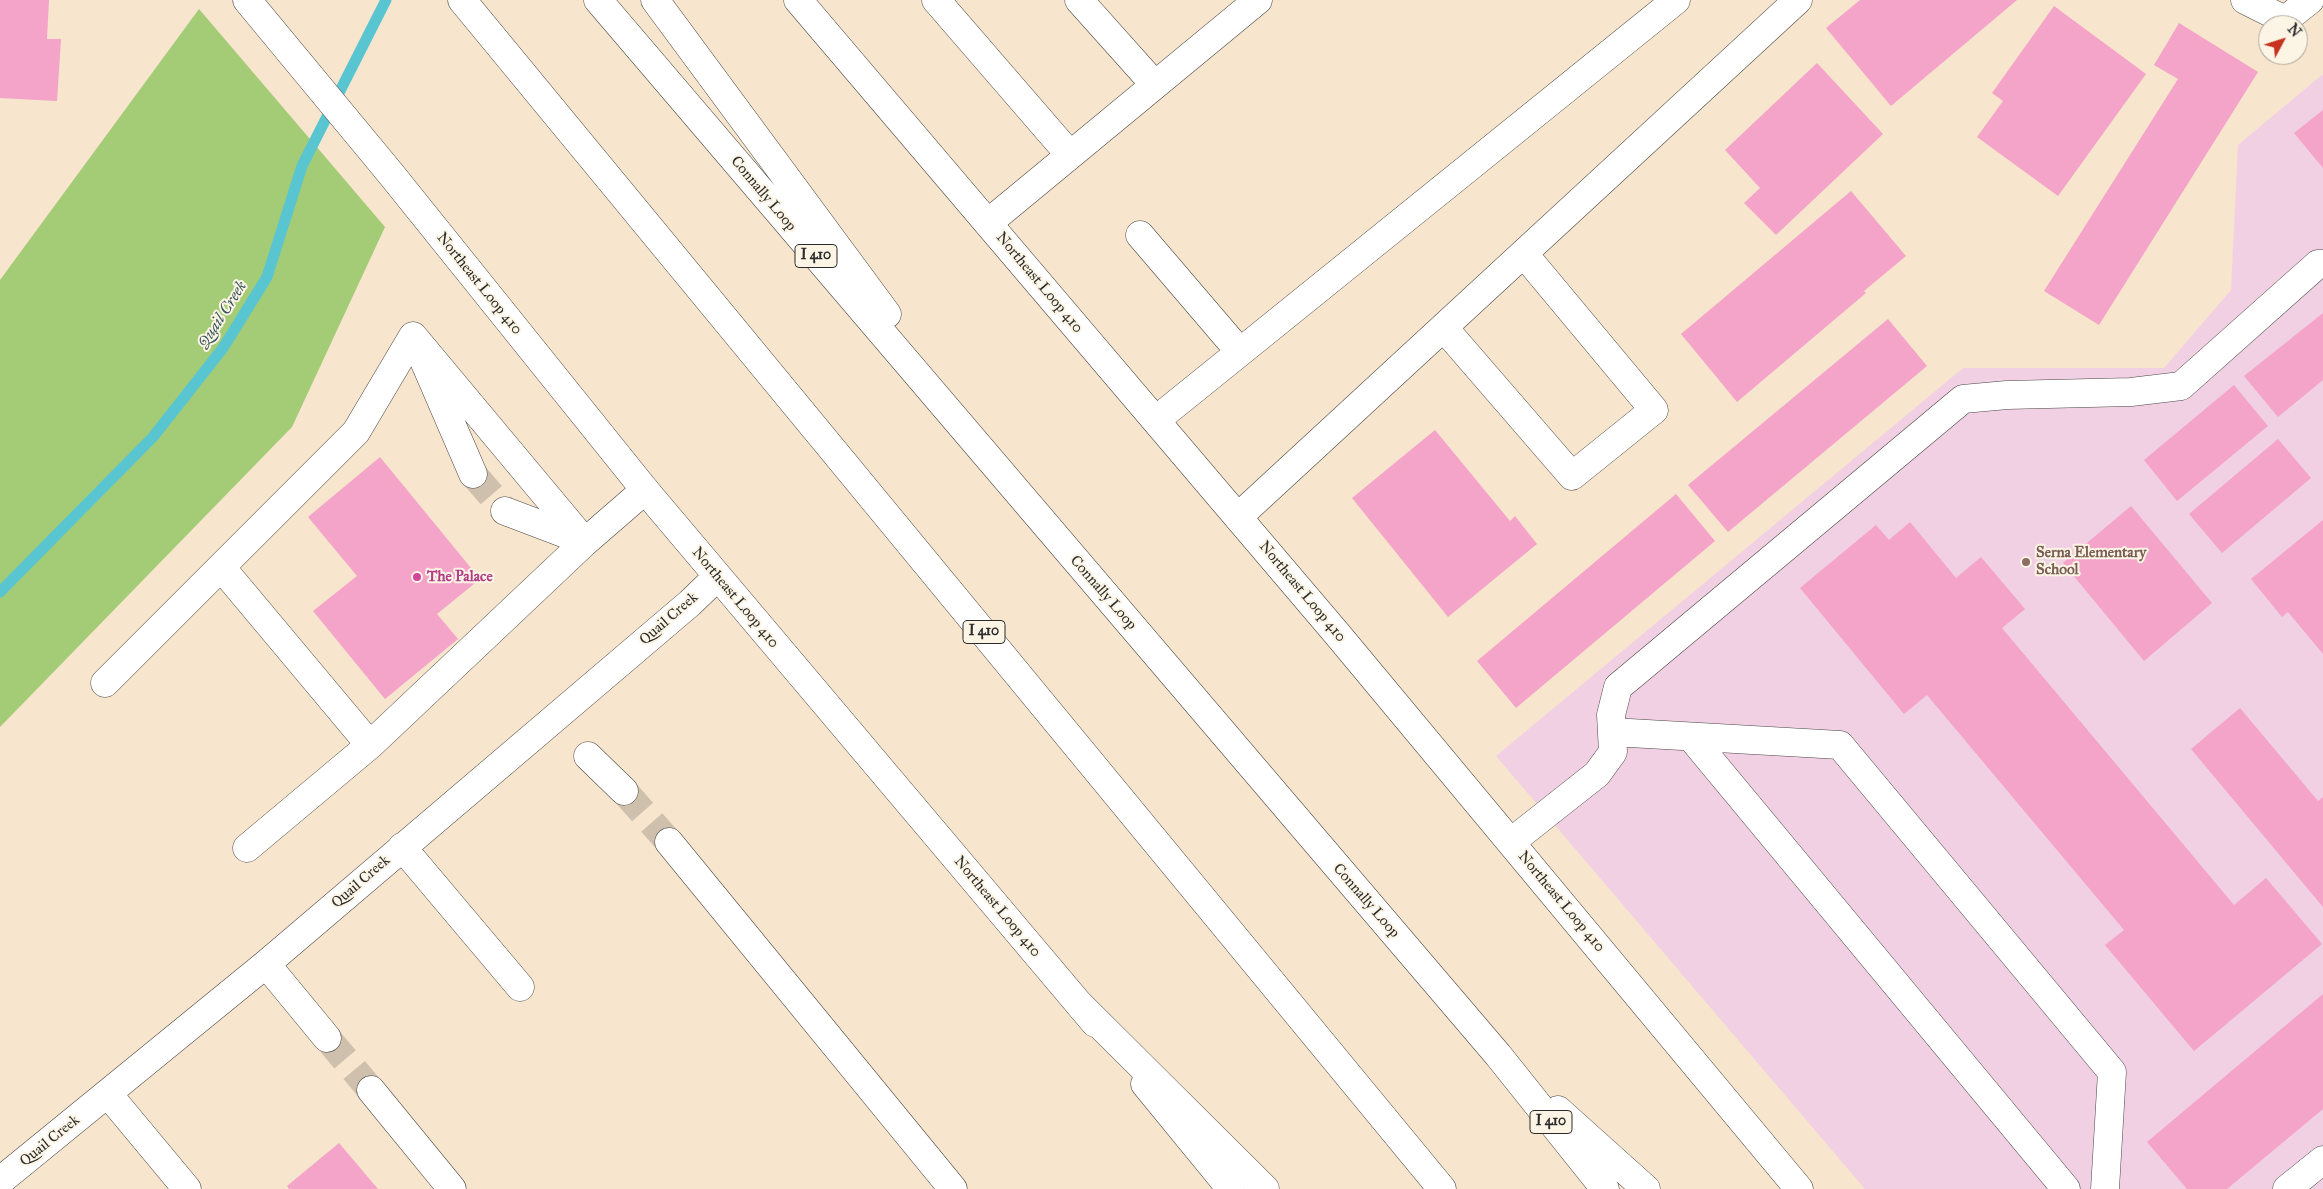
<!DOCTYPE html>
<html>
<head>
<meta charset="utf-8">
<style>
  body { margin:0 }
  #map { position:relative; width:2323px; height:1189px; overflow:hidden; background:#f7e5cd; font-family:"IM FELL Great Primer",serif }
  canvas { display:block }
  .north { position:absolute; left:2258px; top:15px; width:50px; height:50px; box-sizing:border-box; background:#fcf5e5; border:1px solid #a8a49b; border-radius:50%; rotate:50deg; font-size:14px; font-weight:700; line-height:20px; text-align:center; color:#2b2b2b }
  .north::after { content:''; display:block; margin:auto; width:18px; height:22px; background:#c8321e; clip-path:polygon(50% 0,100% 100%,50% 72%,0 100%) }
</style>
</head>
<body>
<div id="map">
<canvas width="2323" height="1189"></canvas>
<div class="north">N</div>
</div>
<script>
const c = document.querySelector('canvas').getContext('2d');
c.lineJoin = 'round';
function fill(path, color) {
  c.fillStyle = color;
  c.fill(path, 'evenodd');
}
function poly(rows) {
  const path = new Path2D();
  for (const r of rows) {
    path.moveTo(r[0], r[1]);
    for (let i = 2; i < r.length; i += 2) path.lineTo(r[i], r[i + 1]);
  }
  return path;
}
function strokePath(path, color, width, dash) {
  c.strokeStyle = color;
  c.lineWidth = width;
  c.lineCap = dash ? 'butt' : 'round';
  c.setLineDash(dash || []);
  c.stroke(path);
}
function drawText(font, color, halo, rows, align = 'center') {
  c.font = font + ' "IM FELL Great Primer",serif';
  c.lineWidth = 4;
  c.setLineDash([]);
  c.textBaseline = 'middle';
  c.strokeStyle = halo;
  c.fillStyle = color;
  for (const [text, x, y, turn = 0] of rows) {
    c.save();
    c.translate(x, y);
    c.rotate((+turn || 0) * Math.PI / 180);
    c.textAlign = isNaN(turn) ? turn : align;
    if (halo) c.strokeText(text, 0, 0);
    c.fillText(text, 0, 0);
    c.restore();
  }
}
const built = poly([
  [2323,74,2323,1189,1865,1189,1496,756,1963,368,2164,368,2231,290,2238,145]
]);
const green = poly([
  [199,9,385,227,292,427,0,727,0,280]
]);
const stream = poly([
  [0,592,153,437,223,348,267,277,302,166,386,0]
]);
const building = poly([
  [0,0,49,0,47,39,61,39,57,101,0,98],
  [1860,0,2017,0,1891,106,1826,28],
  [2054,6,2146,74,2058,196,1977,137,2003,101,1992,93],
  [2179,23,2258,72,2099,325,2044,291,2178,79,2154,65],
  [1817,63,1883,134,1776,235,1744,203,1760,188,1725,150],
  [2323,110,2323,168,2294,133],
  [1851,191,1906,256,1864,291,1866,293,1737,402,1681,334],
  [2323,313,2323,380,2278,417,2244,376],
  [1888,319,1927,366,1728,532,1688,485],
  [2234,385,2268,426,2177,501,2144,460],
  [1435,430,1510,521,1515,516,1537,544,1448,617,1352,498],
  [2278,439,2311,478,2222,553,2189,514],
  [380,457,480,579,437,614,458,639,385,699,313,611,357,576,308,517],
  [1676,494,1715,541,1516,708,1477,661],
  [2131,506,2212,603,2144,661,2063,563],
  [2323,520,2323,654,2288,612,2282,617,2251,579],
  [1910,522,1956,578,1981,557,2025,609,2002,628,2234,905,2266,878,2322,944,2194,1051,2105,945,2124,930,1927,695,1904,714,1800,588,1876,525,1889,540],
  [2240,708,2318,801,2323,797,2323,907,2191,749],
  [2323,994,2323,1109,2227,1189,2187,1189,2147,1142],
  [339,1143,378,1189,289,1189,287,1186]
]);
const minorTunnel = poly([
  [473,474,505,511],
  [624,791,669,842],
  [327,1038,371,1090]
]);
const minor = poly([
  [936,0,1070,155],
  [1079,0,1155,85],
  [2245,0,2285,20,2310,0],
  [988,223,1258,0],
  [1140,235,1240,352],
  [1444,328,1572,476,1654,410,1524,254],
  [425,363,473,474],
  [1156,420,1676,0],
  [505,511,584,541],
  [1238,517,1798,0],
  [221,567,370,745,247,848],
  [105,683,356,432,413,336,585,542],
  [1612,732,1840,745,2112,1072,2105,1189],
  [1691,737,2066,1189],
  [370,745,585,542,645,490],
  [588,756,624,791],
  [669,842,953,1189],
  [1511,842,1597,774,1613,752,1611,715,1618,687,1963,399,2007,395,2131,392,2181,386,2318,264,2323,264],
  [402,847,520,987],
  [266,964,327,1038],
  [371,1090,452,1189],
  [108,1094,187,1189],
  [0,1181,266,964,690,603,717,577],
  [2287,1189,2323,1160]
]);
const major = poly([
  [247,0,391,174,645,490,1095,1023],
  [798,0,1338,635,1799,1189],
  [1145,1084,1231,1189]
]);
const highway = poly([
  [462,0,1442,1189],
  [598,0,1498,1055,1605,1189],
  [655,0,887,314],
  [1080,1005,1265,1189],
  [1558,1110,1646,1189]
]);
const markers = [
  [2026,562,5,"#8d6e63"],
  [417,577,5,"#d1479c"]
];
const shields = [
  [816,256,42],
  [984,632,42],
  [1551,1122,42]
];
const shieldNames = [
  ["I 410",816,256],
  ["I 410",984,632],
  ["I 410",1551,1122]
];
const streetNames = [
  ["Connally Loop",763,194,50],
  ["Northeast Loop 410",1039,283,50],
  ["Northeast Loop 410",479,284,51],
  ["Northeast Loop 410",1302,592,50],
  ["Connally Loop",1103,593,49],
  ["Northeast Loop 410",735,598,50],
  ["Quail Creek",669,619,-41],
  ["Quail Creek",361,882,-41],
  ["Connally Loop",1366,901,49],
  ["Northeast Loop 410",1561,902,50],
  ["Northeast Loop 410",997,907,50],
  ["Quail Creek",50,1141,-39]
];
const educationNames = [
  ["Serna Elementary",2036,553],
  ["School",2036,570]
];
const hotelNames = [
  ["The Palace",427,577]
];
const waterNames = [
  ["Quail Creek",223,315,-57]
];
fill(built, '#f1d0e4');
fill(green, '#a4cb76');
strokePath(stream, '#59c5d1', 11);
fill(building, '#f4a3c9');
strokePath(minorTunnel, '#cec0ad', 28, [28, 14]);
strokePath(minor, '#4a4743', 29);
strokePath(major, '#4a4743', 29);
strokePath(highway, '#4a4743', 29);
strokePath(minor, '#fff', 28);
strokePath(major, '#fff', 28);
strokePath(highway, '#fff', 28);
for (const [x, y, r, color] of markers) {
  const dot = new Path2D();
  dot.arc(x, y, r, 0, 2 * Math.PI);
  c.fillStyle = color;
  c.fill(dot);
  strokePath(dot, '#fcf5e5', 2);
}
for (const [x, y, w] of shields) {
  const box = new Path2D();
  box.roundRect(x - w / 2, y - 11.5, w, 23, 4);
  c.fillStyle = '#fcf5e5';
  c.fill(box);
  strokePath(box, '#2b2b2b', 1);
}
drawText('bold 14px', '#2b2b2b', null, shieldNames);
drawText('15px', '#2b2b2b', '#fcf5e5', streetNames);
drawText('bold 15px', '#785e54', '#fcf5e5', educationNames, 'left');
drawText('bold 15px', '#b23c85', '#fcf5e5', hotelNames, 'left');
drawText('italic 16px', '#39595d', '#fcf5e5', waterNames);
</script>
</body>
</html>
